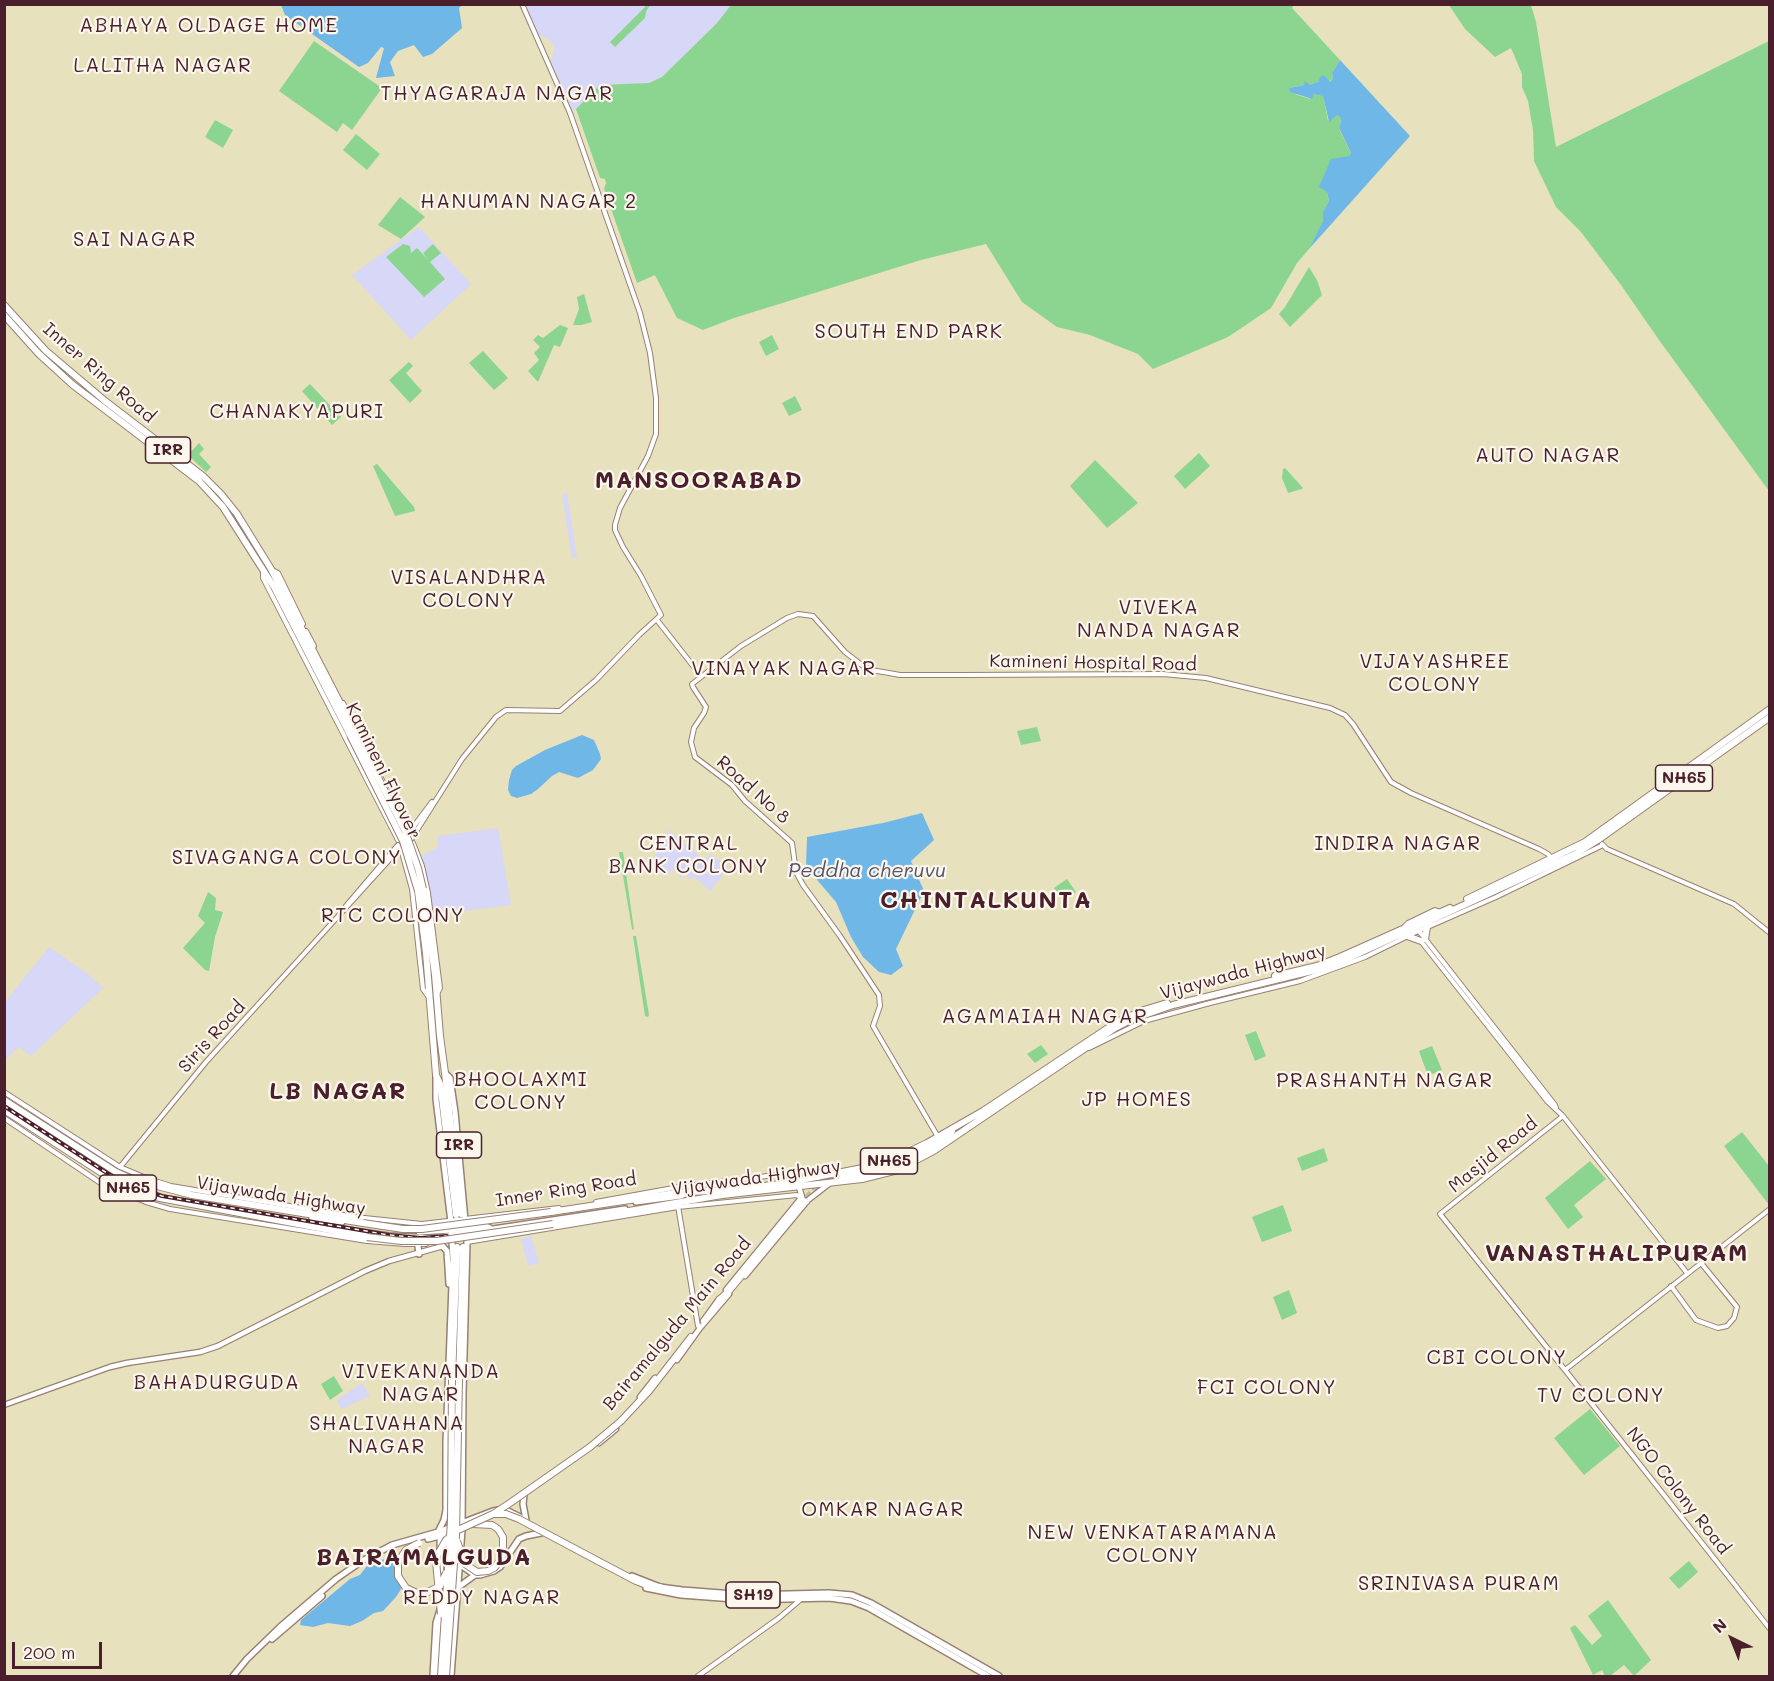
<!DOCTYPE html>
<html>
<head>
<meta charset="utf-8">
<style>
  body { margin:0 }
  #map { position:relative; width:1774px; height:1681px; overflow:hidden; background:#e7e1bd; font-family:Mali,sans-serif }
  canvas { display:block }
  .frame { position:absolute; inset:0; border:6px solid #4a1f2b; pointer-events:none }
  .north { position:absolute; left:1702px; top:1609px; width:60px; height:60px; -webkit-text-stroke:4px #fbf7ec; paint-order:stroke; rotate:317deg; font-size:16px; font-weight:700; line-height:24px; text-align:center; color:#4a1f2b }
  .north::after { content:''; display:block; margin:auto; width:21px; height:27px; background:#4a1f2b; clip-path:polygon(50% 0,100% 100%,50% 72%,0 100%) }
  .scale { position:absolute; left:12px; top:1642px; width:90px; height:27px; box-sizing:border-box; border:3px solid #4a1f2b; border-top:0; padding-left:8px; font-size:18px; line-height:21px; white-space:nowrap; color:#4a1f2b; -webkit-text-stroke:4px #fbf7ec; paint-order:stroke }
</style>
</head>
<body>
<div id="map">
<canvas width="1774" height="1681"></canvas>
<div class="frame"></div>
<div class="north">N</div>
<div class="scale">200 m</div>
</div>
<script>
const c = document.querySelector('canvas').getContext('2d');
c.lineJoin = 'round';
function fill(path, color) {
  c.fillStyle = color;
  c.fill(path, 'evenodd');
}
function poly(rows) {
  const path = new Path2D();
  for (const r of rows) {
    path.moveTo(r[0], r[1]);
    for (let i = 2; i < r.length; i += 2) path.lineTo(r[i], r[i + 1]);
  }
  return path;
}
function strokePath(path, color, width, dash) {
  c.strokeStyle = color;
  c.lineWidth = width;
  c.lineCap = dash ? 'butt' : 'round';
  c.setLineDash(dash || []);
  c.stroke(path);
}
function drawText(font, color, halo, rows, align = 'center') {
  c.font = font + ' Mali,sans-serif';
  c.lineWidth = 4.5;
  c.setLineDash([]);
  c.textBaseline = 'middle';
  c.strokeStyle = halo;
  c.fillStyle = color;
  for (const [text, x, y, turn = 0] of rows) {
    c.save();
    c.translate(x, y);
    c.rotate((+turn || 0) * Math.PI / 180);
    c.textAlign = isNaN(turn) ? turn : align;
    if (halo) c.strokeText(text, 0, 0);
    c.fillText(text, 0, 0);
    c.restore();
  }
}
const built = poly([
  [525,5,731,5,717,23,662,77,649,83,600,85,576,109,573,110,551,62,555,47,548,39,539,35],
  [419,227,471,284,411,340,352,275],
  [567,493,577,558,572,558,562,494],
  [498,828,511,905,434,915,421,856,437,848,438,836],
  [669,830,704,860,710,854,729,867,710,891,693,876,690,880,684,874,680,878,673,869,665,877,655,865,659,860,655,855],
  [49,947,88,974,103,988,31,1056,19,1047,5,1060,5,1002],
  [531,1236,539,1263,528,1266,521,1239],
  [362,1383,370,1396,341,1409,337,1400]
]);
const green = poly([
  [647,5,650,5,646,12,645,18,615,47,610,42],
  [731,5,1294,5,1292,8,1340,60,1332,73,1333,78,1329,82,1319,81,1310,85,1304,85,1289,88,1297,95,1311,99,1314,94,1323,95,1328,121,1337,115,1340,116,1341,121,1339,129,1351,153,1327,192,1329,201,1323,211,1323,221,1319,230,1309,249,1297,263,1271,308,1228,337,1153,369,1138,354,1090,335,1057,327,1022,302,986,244,921,260,734,318,703,330,677,318,655,275,637,283,604,189,606,183,605,179,600,178,576,109,600,85,649,83,662,77,717,23],
  [1449,5,1531,5,1536,22,1556,147,1769,41,1769,491,1659,340,1621,285,1581,232,1556,207,1534,161,1533,130,1528,101,1522,87,1522,74,1511,48,1495,57,1465,29],
  [314,41,382,88,352,130,343,123,337,132,279,91],
  [215,120,233,130,223,148,205,137],
  [356,134,380,154,367,170,343,150],
  [400,197,425,217,401,239,378,225],
  [403,244,410,246,411,253,417,248,429,261,423,253,433,244,441,253,430,262,445,279,424,297,386,257],
  [1309,267,1317,280,1322,295,1290,327,1279,314,1285,307],
  [584,294,592,322,581,325,573,325,579,309,577,297],
  [560,325,568,328,560,347,554,345,538,382,528,371,539,360,534,353,540,347,533,340,538,335,543,338],
  [772,335,779,349,766,356,759,342],
  [483,351,508,378,494,390,469,363],
  [409,362,413,366,406,373,422,391,410,403,389,380],
  [310,384,341,417,332,425,302,391],
  [795,396,802,410,789,416,782,403],
  [199,443,204,449,199,454,211,467,206,472,188,455],
  [1199,453,1210,466,1185,489,1174,476],
  [1095,460,1138,503,1107,528,1070,486],
  [377,464,414,507,415,511,395,516,373,466],
  [1285,468,1303,488,1302,489,1288,493,1282,478,1283,469],
  [1037,727,1041,741,1021,745,1017,731],
  [619,852,623,852,634,930,632,929],
  [1067,879,1076,892,1063,901,1054,888],
  [208,892,216,898,215,910,223,912,215,937,209,971,205,970,183,948,205,923,198,916],
  [633,936,636,936,649,1015,648,1017,645,1016],
  [1256,1031,1266,1056,1255,1061,1245,1035],
  [1041,1045,1048,1054,1035,1063,1027,1054],
  [1432,1046,1442,1070,1428,1076,1419,1051],
  [1742,1132,1769,1166,1769,1205,1724,1146],
  [1324,1148,1328,1161,1302,1171,1297,1158],
  [1590,1161,1606,1179,1574,1205,1583,1217,1568,1229,1545,1198],
  [1283,1205,1292,1231,1262,1242,1252,1217],
  [1289,1290,1297,1313,1282,1320,1273,1297],
  [334,1376,343,1391,330,1400,321,1384],
  [1590,1409,1620,1446,1584,1475,1554,1438],
  [1689,1561,1698,1572,1679,1589,1669,1578],
  [1608,1600,1651,1660,1634,1676,1624,1665,1610,1676,1605,1676,1602,1670,1593,1675,1570,1628,1575,1625,1592,1645,1602,1636,1588,1616]
]);
const water = poly([
  [281,5,462,5,459,8,462,28,432,54,423,57,414,45,398,51,390,62,395,76,376,78,384,48,381,47,368,63,359,67,285,15],
  [1340,60,1410,136,1309,249,1323,221,1323,211,1329,201,1327,192,1319,187,1331,159,1349,156,1351,153,1339,128,1341,121,1340,117,1337,115,1329,122,1323,96,1314,94,1312,99,1290,92,1289,88,1304,85,1305,81,1310,85,1319,81,1320,77,1324,75,1330,82,1333,78,1332,73],
  [582,735,594,740,600,754,601,759,593,770,578,778,559,772,552,776,538,789,531,794,517,798,511,796,508,790,509,780,512,770,516,766,545,750],
  [922,813,934,840,911,861,924,891,896,949,903,966,891,975,879,972,863,957,851,937,836,902,806,867,807,837,883,823],
  [395,1555,397,1555,398,1557,401,1589,396,1597,383,1611,374,1613,362,1621,350,1626,328,1623,313,1627,300,1625,301,1620,350,1579,360,1575,367,1566]
]);
const trunkTunnel = poly([
  [801,1204,817,1186,824,1181,834,1179]
]);
const tertiary = poly([
  [263,571,263,578,398,840],
  [274,571,278,573,303,624],
  [657,620,701,676],
  [306,631,314,646],
  [343,703,387,790],
  [408,834,432,802],
  [412,838,462,759,496,717,506,710,560,711,596,680,639,635,661,615,641,576,623,547,615,530,615,525,620,508,648,456,656,434,656,398,650,353,640,313,570,113,522,4],
  [413,843,422,866,428,893,440,988,438,992],
  [1602,844,1607,849,1734,904,1770,933],
  [401,849,412,889,423,989,428,996],
  [346,906,398,845],
  [1405,926,1408,923,1435,910,1440,912],
  [1419,931,1555,1105,1556,1108],
  [1420,940,1547,1101,1563,1116,1687,1273],
  [1089,1048,1144,1021,1210,1003,1300,981,1365,957,1414,933,1496,897,1603,845],
  [4,1092,120,1167,146,1178,171,1186,355,1217,422,1224,559,1208],
  [1563,1116,1440,1214,1565,1370,1770,1629],
  [4,1118,102,1184,146,1202,170,1209,367,1241,405,1244,426,1244],
  [938,1137,873,1026,880,1006,879,995,840,936,803,885,796,872,792,843,745,801,732,785,695,757,691,742,694,728,704,713,706,707,693,687,692,684,741,646,787,618,798,614,813,616,845,652,863,666,871,670,889,673,900,675,964,675,1163,674,1206,678,1330,708,1345,715,1353,724,1391,782,1411,793,1539,849,1548,854,1551,858],
  [120,1167,206,1062,400,848],
  [596,1202,679,1187,815,1170,818,1178],
  [678,1206,698,1326],
  [467,1242,678,1207,797,1195,807,1202],
  [1671,1286,1696,1320,1718,1328,1727,1326,1734,1318,1737,1307,1701,1263],
  [1565,1370,1770,1209],
  [698,1676,779,1618,800,1600]
]);
const secondary = poly([
  [745,1276,808,1200,830,1183],
  [726,1290,802,1197,799,1187],
  [703,1321,719,1299],
  [677,1360,700,1328,729,1294],
  [640,1397,655,1378],
  [4,1405,110,1367,127,1363,200,1352,218,1346,365,1271,389,1261,443,1246],
  [599,1443,616,1429]
]);
const primary = poly([
  [445,1073,450,1078,455,1112,467,1242,463,1393,462,1530,451,1676],
  [436,1076,436,1099,451,1222,453,1259,446,1442,446,1510,444,1520,438,1532],
  [636,1202,681,1196,685,1194],
  [312,1218,342,1222],
  [340,1229,389,1236,434,1238,625,1209],
  [419,1232,452,1230,486,1226,490,1228],
  [414,1238,418,1246,419,1254],
  [435,1238,447,1251,449,1284],
  [524,1495,523,1504,526,1520],
  [440,1536,441,1582],
  [428,1539,451,1533],
  [459,1564,475,1575,480,1575,494,1571,500,1567,519,1539,526,1536,541,1533],
  [632,1576,660,1587,682,1590,747,1595,829,1593,852,1595,871,1603,999,1676],
  [457,1588,475,1575],
  [646,1588,681,1595,747,1600,829,1598,851,1601,869,1608,988,1676],
  [272,1639,322,1596],
  [233,1676,247,1659,280,1627,336,1579,362,1561,392,1545,438,1532,493,1511,504,1509,520,1517],
  [433,1676,436,1623,440,1610]
]);
const trunk = poly([
  [4,305,46,351,105,401,204,477,221,494,237,514,271,569,355,732],
  [4,315,39,354,73,385,199,481,223,507,274,587,350,735],
  [423,889,435,975,440,1036,445,1073,461,1214],
  [418,891,426,953,436,1075,440,1084,442,1098,456,1215],
  [1467,899,1585,842,1770,709],
  [1402,936,1407,936,1421,941],
  [1425,939,1427,927,1430,922],
  [1275,976,1317,966,1340,957,1450,908],
  [4,1100,116,1172,134,1180,192,1195,363,1223],
  [4,1110,111,1179,143,1194,160,1198,367,1237],
  [842,1178,885,1168,900,1163,930,1148,946,1137,952,1131],
  [551,1212,676,1193,739,1189,780,1184,868,1167,894,1159,927,1143,983,1111,1117,1022,1144,1010,1167,1003],
  [553,1224,722,1195,862,1179,898,1170,935,1150,1115,1028,1130,1020,1173,1005,1316,970,1340,962,1575,854,1598,840,1770,717],
  [719,1300,728,1292,801,1204],
  [452,1379,457,1247],
  [459,1379,463,1247],
  [621,1421,649,1391,691,1337],
  [473,1524,492,1525,498,1529,503,1537,503,1553],
  [598,1561,636,1581,649,1586,660,1587],
  [437,1676,441,1614]
]);
const rail = poly([
  [4,1106,107,1173,125,1183,162,1196,389,1235,421,1238,447,1236]
]);
const trunkBridge = poly([
  [355,732,405,831,418,868,423,889],
  [350,735,403,841,418,891],
  [363,1223,403,1229,422,1229,551,1212],
  [367,1237,401,1241,437,1241,553,1224],
  [493,1514,506,1514,519,1519,598,1561],
  [457,1541,465,1564,477,1572,488,1571,494,1568,501,1560,503,1553],
  [419,1543,406,1550,398,1562,398,1576,406,1588,419,1594,426,1593,440,1586,446,1573],
  [441,1614,436,1561,438,1554,446,1540,458,1530,493,1514,510,1503,590,1447,621,1421],
  [441,1676,451,1521,452,1379],
  [446,1676,456,1535,459,1379]
]);
const shields = [
  [168,450,45],
  [1684,778,57],
  [459,1145,45],
  [889,1161,57],
  [128,1188,57],
  [753,1595,54]
];
const shieldNames = [
  ["IRR",168,450],
  ["NH65",1684,778],
  ["IRR",459,1145],
  ["NH65",889,1161],
  ["NH65",128,1188],
  ["SH19",753,1595]
];
const streetNames = [
  ["Inner Ring Road",99,373,41],
  ["Kamineni Hospital Road",1093,663,1],
  ["Kamineni Flyover",383,771,64],
  ["Road No 8",753,790,42],
  ["Vijaywada Highway",1243,972,-15],
  ["Siris Road",212,1037,-48],
  ["Masjid Road",1493,1155,-39],
  ["Vijaywada Highway",756,1178,-8],
  ["Inner Ring Road",566,1190,-9],
  ["Vijaywada Highway",281,1196,9],
  ["Bairamalguda Main Road",677,1324,-50],
  ["NGO Colony Road",1678,1491,52]
];
const neighbourhoodNames = [
  ["ABHAYA OLDAGE HOME",209,26],
  ["LALITHA NAGAR",163,66],
  ["THYAGARAJA NAGAR",497,94],
  ["HANUMAN NAGAR 2",529,202],
  ["SAI NAGAR",135,240],
  ["SOUTH END PARK",909,332],
  ["CHANAKYAPURI",297,412],
  ["AUTO NAGAR",1548,456],
  ["VISALANDHRA",469,578],
  ["COLONY",469,601],
  ["VIVEKA",1159,608],
  ["NANDA NAGAR",1159,631],
  ["VIJAYASHREE",1435,662],
  ["COLONY",1435,685],
  ["VINAYAK NAGAR",784,669],
  ["CENTRAL",689,844],
  ["BANK COLONY",689,867],
  ["INDIRA NAGAR",1398,844],
  ["SIVAGANGA COLONY",287,858],
  ["RTC COLONY",393,916],
  ["AGAMAIAH NAGAR",1045,1017],
  ["BHOOLAXMI",521,1080],
  ["COLONY",521,1103],
  ["PRASHANTH NAGAR",1385,1081],
  ["JP HOMES",1137,1100],
  ["CBI COLONY",1497,1358],
  ["VIVEKANANDA",421,1372],
  ["NAGAR",421,1395],
  ["BAHADURGUDA",217,1383],
  ["FCI COLONY",1267,1388],
  ["TV COLONY",1601,1396],
  ["SHALIVAHANA",387,1424],
  ["NAGAR",387,1447],
  ["OMKAR NAGAR",883,1510],
  ["NEW VENKATARAMANA",1153,1533],
  ["COLONY",1153,1556],
  ["SRINIVASA PURAM",1459,1584],
  ["REDDY NAGAR",482,1598]
];
const waterNames = [
  ["Peddha cheruvu",867,871]
];
const districtNames = [
  ["MANSOORABAD",699,481],
  ["CHINTALKUNTA",986,901],
  ["LB NAGAR",338,1092],
  ["VANASTHALIPURAM",1617,1254],
  ["BAIRAMALGUDA",424,1558]
];
fill(built, '#d7d7f8');
fill(green, '#8cd591');
fill(water, '#6fb7e7');
strokePath(trunkTunnel, '#c8baa0', 6, [6, 3]);
strokePath(tertiary, '#988074', 6);
strokePath(secondary, '#988074', 7);
strokePath(primary, '#988074', 8);
strokePath(trunk, '#988074', 8);
strokePath(tertiary, '#fff', 4);
strokePath(secondary, '#fff', 4.5);
strokePath(primary, '#fff', 5);
strokePath(trunk, '#fff', 6);
strokePath(rail, '#4a1f2b', 4);
strokePath(rail, '#fbf7ec', 1.5, [4.5]);
strokePath(trunkBridge, '#988074', 8, []);
strokePath(trunkBridge, '#fff', 6);
for (const [x, y, w] of shields) {
  const box = new Path2D();
  box.roundRect(x - w / 2, y - 13, w, 26, 4.5);
  c.fillStyle = '#fbf7ec';
  c.fill(box);
  strokePath(box, '#4a1f2b', 1.5);
}
drawText('bold 16px', '#4a1f2b', null, shieldNames);
drawText('18px', '#4a1f2b', '#fbf7ec', streetNames);
c.letterSpacing = '1.5px';
drawText('20px', '#4a1f2b', '#fbf7ec', neighbourhoodNames);
c.letterSpacing = '0px';
drawText('italic 20px', '#57546d', '#fbf7ec', waterNames);
c.letterSpacing = '1.5px';
drawText('bold 24px', '#4a1f2b', '#fbf7ec', districtNames);
c.letterSpacing = '0px';
</script>
</body>
</html>
